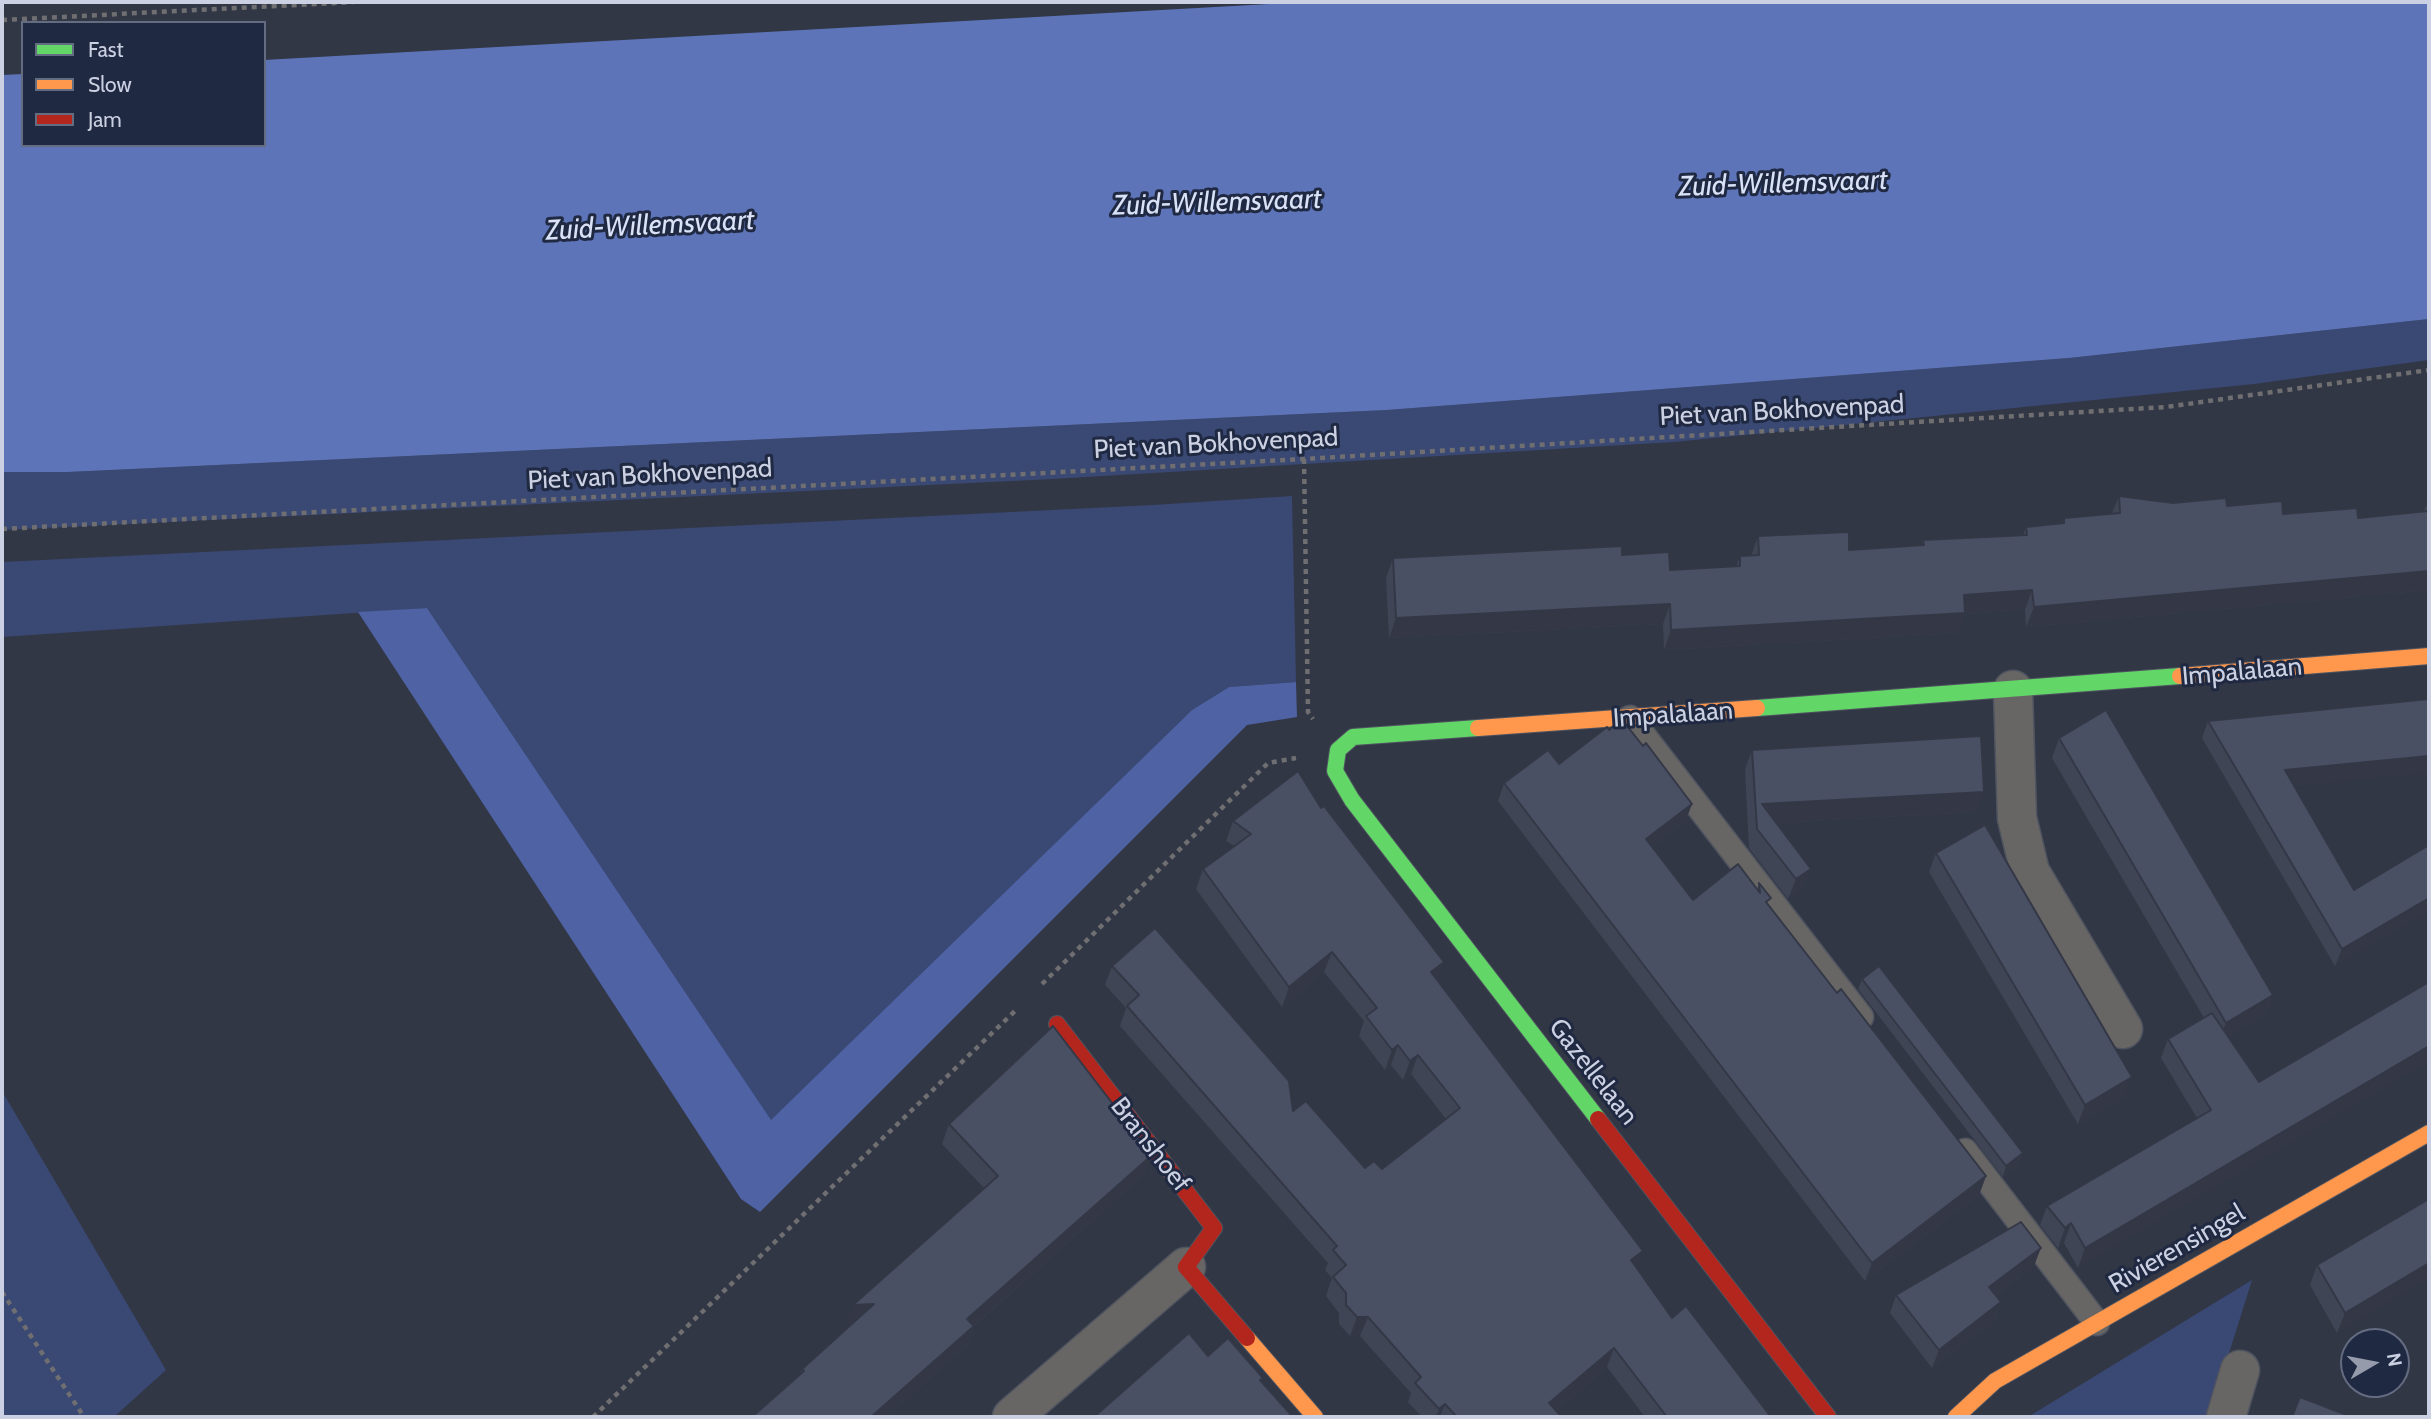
<!DOCTYPE html>
<html>
<head>
<meta charset="utf-8">
<style>
  body { margin:0 }
  #map { position:relative; width:2431px; height:1419px; overflow:hidden; background:#323745; font-family:Cabin,sans-serif }
  canvas { display:block }
  .frame { position:absolute; inset:0; border:4px solid #cbd1e2; pointer-events:none }
  .legend { position:absolute; left:21px; top:21px; width:245px; height:126px; box-sizing:border-box; background:#202942; border:2px solid #646c82; margin:0; padding:9px 12px; list-style:none; font-size:21px; color:#cbd1e2 }
  .legend li { display:flex; align-items:center; gap:14px; height:35px }
  .legend b { width:35px; border:2px solid #646c82 }
  .north { position:absolute; left:2340px; top:1328px; width:70px; height:70px; box-sizing:border-box; background:#202942; border:2px solid #646c82; border-radius:50%; rotate:80deg; font-size:19px; font-weight:700; line-height:28px; text-align:center; color:#cbd1e2 }
  .north::after { content:''; display:block; margin:auto; width:24px; height:32px; background:#959bab; clip-path:polygon(50% 0,100% 100%,50% 72%,0 100%) }
</style>
</head>
<body>
<div id="map">
<canvas width="2431" height="1419"></canvas>
<div class="frame"></div>
<ul class="legend">
<li><b style="height:9px;background:#63d668"></b>Fast</li>
<li><b style="height:9px;background:#ff974d"></b>Slow</li>
<li><b style="height:9px;background:#b3261e"></b>Jam</li>
</ul>
<div class="north">N</div>
</div>
<script>
const c = document.querySelector('canvas').getContext('2d');
c.lineJoin = 'round';
function fill(path, color) {
  c.fillStyle = color;
  c.fill(path, 'evenodd');
}
function poly(rows) {
  const path = new Path2D();
  for (const r of rows) {
    path.moveTo(r[0], r[1]);
    for (let i = 2; i < r.length; i += 2) path.lineTo(r[i], r[i + 1]);
  }
  return path;
}
function strokePath(path, color, width, dash) {
  c.strokeStyle = color;
  c.lineWidth = width;
  c.lineCap = dash ? 'butt' : 'round';
  c.setLineDash(dash || []);
  c.stroke(path);
}
function drawText(font, color, halo, rows, align = 'center') {
  c.font = font + ' Cabin,sans-serif';
  c.lineWidth = 6;
  c.setLineDash([]);
  c.textBaseline = 'middle';
  c.strokeStyle = halo;
  c.fillStyle = color;
  for (const [text, x, y, turn = 0] of rows) {
    c.save();
    c.translate(x, y);
    c.rotate((+turn || 0) * Math.PI / 180);
    c.textAlign = isNaN(turn) ? turn : align;
    if (halo) c.strokeText(text, 0, 0);
    c.fillText(text, 0, 0);
    c.restore();
  }
}
const green = poly([
  [2429,319,2429,360,2254,384,1674,442,1053,479,2,530,2,472,68,472,1387,410,2069,358],
  [1292,496,1296,682,1229,687,1192,710,771,1121,427,608,2,637,2,562,1153,505],
  [2,1091,166,1370,114,1417,2,1417],
  [2252,1280,2209,1417,2028,1417]
]);
const forest = poly([
  [427,608,771,1120,1192,710,1229,687,1296,682,1297,717,1247,725,760,1212,741,1199,358,612]
]);
const water = poly([
  [1305,2,2429,2,2429,319,2069,358,1387,410,68,472,2,472,2,75,23,74,23,145,264,145,264,60]
]);
const path = poly([
  [2,20,354,2],
  [1304,459,1308,712,1313,719],
  [2,529,1304,459,2166,407,2429,370],
  [1042,984,1268,763,1296,758],
  [2,1292,84,1417],
  [593,1417,1016,1010]
]);
const lane = poly([
  [1630,718,1861,1017],
  [1965,1151,2097,1323]
]);
const street = poly([
  [2013,690,2017,818,2030,872,2123,1029],
  [1012,1417,1186,1267],
  [2226,1417,2240,1370]
]);
const fast = poly([
  [1757,708,2180,676],
  [1478,728,1353,737,1338,750,1335,771,1352,800,1598,1119]
]);
const slow = poly([
  [2180,676,2429,656],
  [1478,728,1757,708],
  [1247,1338,1315,1417],
  [1956,1417,1995,1381,2429,1133]
]);
const jam = poly([
  [1057,1024,1214,1228,1186,1267,1247,1338],
  [1598,1119,1828,1417]
]);
const wall = poly([
  [2119,496,2173,503,2227,506,2283,514,2358,518,2424,511,2427,501,2429,501,2429,590,2026,627,2025,610,1965,614,1958,633,1664,650,1663,624,1389,638,1386,578,1393,558,1622,555,1670,570,1736,567,1740,556,1751,556,1758,536,1849,550,1922,545,1923,540,2023,535,2026,527,2062,524,2064,518,2112,513],
  [2208,721,2294,786,2354,890,2429,845,2335,966,2202,738],
  [1609,730,1692,804,1685,822,1652,848,1693,900,1757,889,1759,883,1768,905,1837,993,1986,1176,1979,1195,1865,1281,1498,801,1504,783,1559,764],
  [2059,738,2273,995,2266,1014,2228,1036,2259,1082,2078,1268,2064,1243,2058,1248,2040,1225,2047,1206,2197,1118,2161,1058,2168,1039,2204,1018,2052,758],
  [1752,750,1977,812,1776,823,1811,869,1803,888,1788,899,1749,848,1745,769],
  [1321,808,1437,980,1672,1318,1771,1417,1645,1417,1607,1367,1556,1411,1562,1417,1422,1417,1408,1402,1411,1393,1360,1336,1350,1336,1339,1324,1339,1313,1326,1296,1332,1278,1325,1270,1328,1263,1120,1026,1126,1008,1105,985,1112,966,1365,1168,1382,1169,1446,1119,1411,1074,1403,1080,1391,1065,1385,1070,1359,1036,1364,1021,1324,972,1282,1007,1196,889,1203,869,1234,846,1226,841,1233,821],
  [1936,853,2125,1096,2078,1124,1929,872],
  [1862,979,2020,1164,2003,1177,1858,989],
  [949,1124,1145,1174,974,1326,967,1346,886,1417,752,1417,800,1374,802,1369,852,1324,846,1324,984,1188,942,1144],
  [2429,1199,2337,1333,2310,1285,2317,1265],
  [2034,1266,1996,1295,2001,1302,1995,1321,1932,1368,1890,1313,1896,1295]
]);
const shadedWall = poly([
  [2429,571,2429,590,2026,627,2034,607],
  [2032,590,2025,610,1965,614,1958,633,1664,650,1671,630,1964,595],
  [1670,604,1663,624,1389,638,1396,618],
  [2429,756,2429,773,2279,788,2285,770],
  [1984,792,1977,812,1756,824,1762,804],
  [1692,804,1685,822,1640,858,1646,839],
  [1811,869,1803,888,1788,899,1796,879],
  [2429,898,2429,912,2335,966,2342,949],
  [1332,952,1324,972,1282,1007,1289,987],
  [1444,962,1437,982,1431,972],
  [2273,995,2266,1014,2218,1042,2226,1023],
  [1398,1045,1391,1065,1385,1070,1392,1050],
  [2429,1046,2429,1062,2078,1268,2085,1248],
  [1418,1055,1411,1074,1403,1080,1410,1061],
  [2132,1077,2125,1096,2078,1124,2085,1105],
  [2023,1153,2020,1164,2003,1177,2006,1166],
  [1152,1155,1145,1174,960,1338,967,1319],
  [1986,1176,1979,1195,1865,1281,1872,1263],
  [2071,1223,2064,1243,2058,1248,2065,1228],
  [2041,1248,2034,1266,1983,1305,1989,1287],
  [1643,1251,1636,1270,1631,1260],
  [2429,1263,2429,1279,2337,1333,2345,1313],
  [2001,1302,1995,1321,1932,1368,1939,1350],
  [874,1304,867,1324,846,1324,853,1305],
  [1357,1317,1368,1317,1360,1336,1350,1336],
  [974,1326,967,1346,886,1417,871,1417],
  [1614,1348,1607,1367,1549,1417,1549,1403],
  [1445,1404,1440,1417,1436,1417,1439,1409]
]);
const building = poly([
  [2119,496,2173,503,2226,498,2227,506,2282,501,2283,514,2357,508,2358,518,2428,511,2427,501,2429,501,2429,571,2034,607,2032,590,1964,595,1965,613,1671,630,1670,604,1396,618,1393,558,1622,546,1622,555,1669,552,1670,570,1740,566,1740,556,1759,555,1758,536,1849,532,1849,550,1924,545,1923,540,2027,535,2026,527,2064,523,2064,518,2120,513,2119,496],
  [2429,699,2429,756,2285,770,2354,890,2429,845,2429,898,2342,949,2208,721,2429,699],
  [2106,710,2273,995,2226,1023,2059,738,2106,710],
  [1618,722,1624,722,1643,746,1646,743,1692,804,1646,839,1693,900,1738,864,1760,893,1759,883,1771,898,1766,902,1837,993,1841,989,1986,1176,1872,1263,1504,783,1548,750,1559,764,1607,727,1609,730,1618,722],
  [1981,736,1984,792,1762,804,1811,869,1796,879,1757,829,1752,750,1981,736],
  [1298,771,1321,808,1324,806,1444,962,1431,972,1643,1251,1631,1260,1672,1318,1686,1306,1771,1417,1667,1417,1614,1348,1549,1403,1562,1417,1457,1417,1445,1404,1439,1409,1415,1383,1421,1377,1368,1317,1357,1317,1346,1305,1346,1293,1333,1277,1346,1265,1333,1250,1337,1246,1127,1006,1139,995,1112,966,1155,928,1289,1081,1293,1111,1306,1101,1365,1168,1374,1161,1382,1169,1460,1108,1418,1055,1410,1061,1398,1045,1392,1050,1366,1016,1377,1008,1332,952,1289,987,1203,869,1251,834,1233,821,1298,771],
  [1985,825,2132,1077,2085,1105,1936,853,1985,825],
  [1879,966,2023,1153,2006,1166,1862,979,1879,966],
  [2429,982,2429,1046,2085,1248,2071,1223,2065,1228,2047,1206,2211,1110,2168,1039,2212,1013,2259,1082,2429,982],
  [1053,1026,1152,1155,967,1319,974,1326,871,1417,752,1417,804,1371,802,1369,874,1304,853,1305,998,1176,949,1124,1053,1026],
  [2429,1199,2429,1263,2345,1313,2317,1265,2429,1199],
  [2021,1222,2041,1248,1989,1287,2001,1302,1939,1350,1896,1295,2021,1222],
  [1189,1333,1208,1356,1228,1338,1263,1378,1260,1380,1293,1417,1094,1417,1189,1333],
  [2300,1397,2352,1417,2292,1417,2300,1397]
]);
const streetNames = [
  ["Piet van Bokhovenpad",1782,411,-3],
  ["Piet van Bokhovenpad",1216,444,-3],
  ["Piet van Bokhovenpad",650,475,-3],
  ["Impalalaan",2242,672,-5],
  ["Impalalaan",1673,715,-4],
  ["Gazellelaan",1593,1072,52],
  ["Branshoef",1150,1145,52],
  ["Rivierensingel",2177,1249,-30]
];
const waterNames = [
  ["Zuid-Willemsvaart",1783,184,-2],
  ["Zuid-Willemsvaart",1217,203,-2],
  ["Zuid-Willemsvaart",650,226,-3]
];
fill(green, '#3a4874');
fill(forest, '#4e62a4');
fill(water, '#5d74b9');
strokePath(lane, '#4f5460', 27);
strokePath(street, '#4f5460', 41);
strokePath(fast, '#4f5460', 18);
strokePath(slow, '#4f5460', 18);
strokePath(jam, '#4f5460', 18);
strokePath(path, '#6f6e71', 4.5, [5, 5]);
strokePath(lane, '#686664', 24);
strokePath(street, '#686664', 38);
strokePath(fast, '#63d668', 16);
strokePath(slow, '#ff974d', 16);
strokePath(jam, '#b3261e', 16);
fill(wall, '#404556');
fill(shadedWall, '#343846');
fill(building, '#4a5064');
strokePath(building, '#343846', 2);
drawText('26px', '#cbd1e2', '#202942', streetNames);
drawText('italic 28px', '#dae2f7', '#202942', waterNames);
</script>
</body>
</html>
